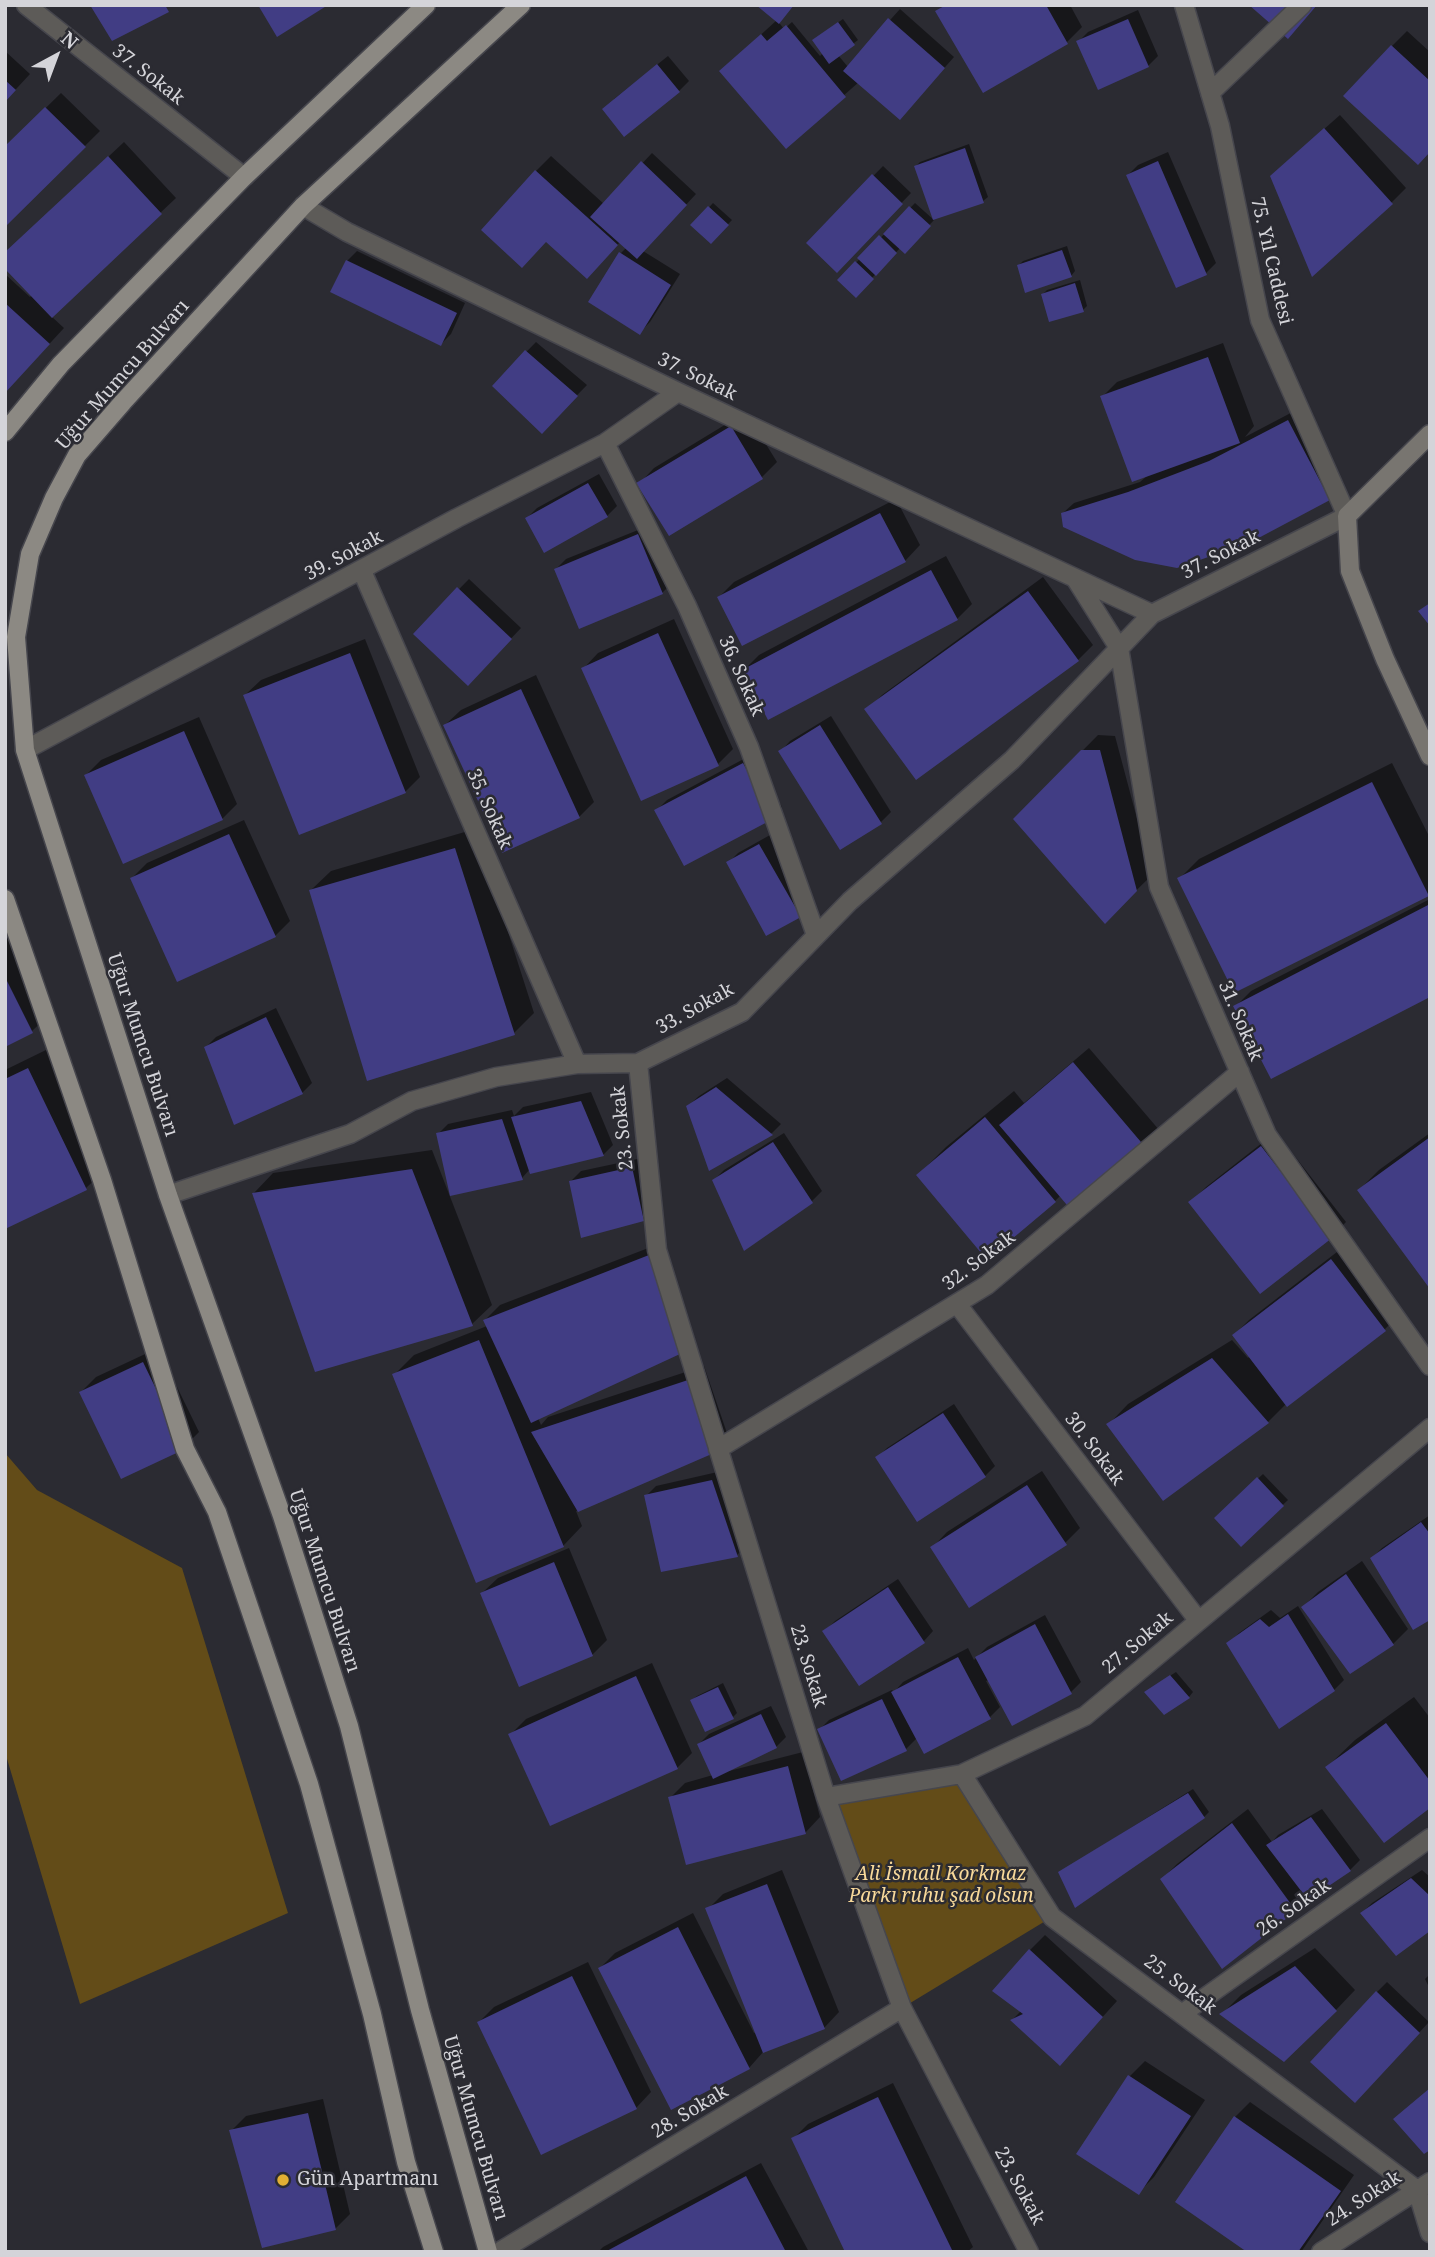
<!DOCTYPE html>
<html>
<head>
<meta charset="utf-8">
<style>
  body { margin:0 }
  #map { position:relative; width:1435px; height:2257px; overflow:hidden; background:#2b2b32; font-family:"Noto Serif",serif }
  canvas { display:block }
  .frame { position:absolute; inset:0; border:7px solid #d4d4d9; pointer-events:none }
  .north { position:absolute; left:21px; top:21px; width:70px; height:70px; -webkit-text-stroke:5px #2b2b32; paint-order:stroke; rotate:41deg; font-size:19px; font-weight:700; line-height:28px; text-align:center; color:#d4d4d9 }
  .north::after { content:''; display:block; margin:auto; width:24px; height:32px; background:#d4d4d9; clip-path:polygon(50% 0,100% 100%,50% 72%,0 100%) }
</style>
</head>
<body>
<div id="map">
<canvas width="1435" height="2257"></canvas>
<div class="frame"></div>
<div class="north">N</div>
</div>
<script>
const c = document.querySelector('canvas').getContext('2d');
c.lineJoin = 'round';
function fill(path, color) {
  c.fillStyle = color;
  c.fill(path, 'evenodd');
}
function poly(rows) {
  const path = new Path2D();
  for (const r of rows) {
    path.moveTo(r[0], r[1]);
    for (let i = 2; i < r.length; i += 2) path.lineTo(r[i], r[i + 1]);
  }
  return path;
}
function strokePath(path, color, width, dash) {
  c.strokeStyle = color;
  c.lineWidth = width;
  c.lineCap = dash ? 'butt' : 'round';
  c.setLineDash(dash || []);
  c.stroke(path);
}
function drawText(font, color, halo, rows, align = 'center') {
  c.font = font + ' "Noto Serif",serif';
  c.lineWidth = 5;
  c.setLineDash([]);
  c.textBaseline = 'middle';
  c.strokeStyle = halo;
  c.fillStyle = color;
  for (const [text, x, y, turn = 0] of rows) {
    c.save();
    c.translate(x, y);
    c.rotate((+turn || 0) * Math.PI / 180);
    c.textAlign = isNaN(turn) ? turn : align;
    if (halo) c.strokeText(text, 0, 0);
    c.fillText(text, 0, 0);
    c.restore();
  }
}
const green = poly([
  [5,1453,37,1490,182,1568,288,1913,80,2004,5,1752],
  [962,1774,1052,1917,902,2008,826,1797]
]);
const shadow = poly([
  [944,5,1070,5,1082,27,1067,42,984,90,938,11],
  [900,9,954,57,909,108,859,82,786,146,721,71,777,20,784,29,792,22,820,56,823,53,819,36,843,19,858,40,838,55,848,67],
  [1138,10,1158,56,1148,66,1078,42,1088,32],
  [1407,31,1430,52,1430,151,1392,46],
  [5,51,30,74,5,101],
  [668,56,689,81,679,91,614,99],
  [61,93,100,131,5,225,5,148],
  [1340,115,1406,188,1391,203,1288,161],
  [124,142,176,198,51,316,64,328,5,392,5,274,30,297,32,295,5,254],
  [969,144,988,197,983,201,916,166,920,162],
  [1168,152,1216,263,1206,273,1177,286,1128,175,1138,165],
  [652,153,696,194,643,251,680,274,650,322,640,332,621,253,627,247,620,242,602,261,536,171,551,156,604,204],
  [883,166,911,193,837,270,808,243],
  [713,203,732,220,711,242,693,225],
  [915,203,934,220,905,251,901,247,856,295,839,280],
  [1067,246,1075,271,1071,276,1019,265,1023,261],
  [357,251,465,303,451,334,441,344,347,261],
  [1080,280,1087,306,1083,310,1043,294,1047,290],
  [536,342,587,385,542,431,494,385],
  [1223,343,1254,426,1245,437,1304,406,1344,484,1329,499,1063,513,1074,503,1140,482,1148,475,1102,397,1117,382],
  [746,412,777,462,762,477,639,484,654,468],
  [599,474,617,506,607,516,527,518,537,508],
  [896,499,920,545,905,561,719,597,734,582],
  [648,526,672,583,662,593,556,569,566,559],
  [946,556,972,604,957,619,744,670,759,655],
  [1043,577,1093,645,1078,660,867,710,882,695],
  [469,579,521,628,468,684,415,634],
  [674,619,733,749,718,764,583,669,598,653],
  [365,639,420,777,405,792,245,695,261,680],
  [536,675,594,802,579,817,445,725,461,710],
  [831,716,891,812,881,822,781,751,790,741],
  [199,717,237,804,222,819,86,775,101,760],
  [1098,735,1115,736,1152,875,1105,921,1015,819],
  [753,754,782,807,772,817,657,810,667,800],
  [1392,763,1430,838,1430,893,1235,990,1179,879,1199,859],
  [244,820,290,921,275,936,132,878,147,863],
  [475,829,534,1013,514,1033,311,890,331,871],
  [770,835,810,906,800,916,728,863,738,853],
  [1430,899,1430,995,1236,1006,1251,991],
  [5,918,52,1012,32,1031,5,1045],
  [276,1008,312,1083,302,1093,235,1123,206,1047,216,1037],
  [1089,1048,1166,1138,1061,1195,1055,1201,918,1175,946,1147,1014,1091,1024,1103],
  [48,1049,106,1169,86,1188,5,1227,5,1070],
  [727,1078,781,1124,772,1133,710,1168,688,1106,699,1096],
  [591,1092,613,1145,603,1155,530,1169,522,1178,438,1134,448,1124,512,1110,514,1116,523,1107],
  [1276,1132,1346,1222,1331,1237,1191,1202,1206,1187],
  [784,1133,822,1191,812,1201,714,1180,724,1170],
  [1430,1133,1430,1284,1359,1190,1379,1170],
  [432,1150,492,1305,472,1324,254,1193,273,1173],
  [642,1158,653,1209,643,1219,571,1181,581,1171],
  [664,1242,694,1337,679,1352,538,1418,541,1425,548,1417,704,1366,728,1436,713,1451,576,1511,582,1526,563,1546,394,1375,414,1355,487,1326,485,1320,500,1305],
  [1346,1245,1400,1314,1385,1329,1287,1403,1268,1422,1109,1424,1128,1404,1232,1340,1248,1358,1250,1356,1234,1335,1249,1320],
  [158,1348,199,1432,184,1447,81,1392,96,1377],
  [954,1404,995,1466,985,1476,877,1458,887,1448],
  [722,1471,747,1545,737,1555,662,1570,646,1496,656,1486],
  [1042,1471,1080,1528,1065,1543,932,1548,947,1532],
  [1263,1474,1288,1500,1241,1544,1216,1518],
  [1430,1515,1430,1618,1372,1558,1382,1548],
  [569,1548,607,1640,592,1655,482,1593,498,1578],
  [1362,1561,1408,1629,1393,1644,1303,1607,1318,1592],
  [898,1579,933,1631,924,1641,825,1631,835,1621],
  [1298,1606,1344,1680,1334,1690,1229,1643,1239,1633,1271,1610,1280,1618],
  [1045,1615,1081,1682,1071,1692,989,1680,986,1681,1000,1707,990,1717,917,1738,906,1749,819,1730,829,1720,892,1690,894,1692,903,1682,968,1648,974,1660,987,1647],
  [652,1663,692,1753,677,1768,511,1734,526,1719],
  [1176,1672,1193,1692,1189,1697,1151,1688],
  [723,1683,737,1713,733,1717,692,1700,697,1696],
  [1414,1697,1430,1718,1430,1806,1327,1767,1355,1740],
  [771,1706,786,1737,776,1747,729,1769,729,1771,803,1752,820,1817,805,1833,670,1798,685,1783,713,1775,699,1744,709,1734],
  [1193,1789,1209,1812,1204,1817,1060,1872],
  [1248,1809,1272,1842,1278,1835,1322,1809,1360,1860,1350,1870,1308,1896,1295,1909,1162,1879,1177,1864],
  [782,1870,839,2012,824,2028,764,2051,749,2068,600,1968,615,1953,693,1913,754,2033,757,2032,708,1909,723,1894],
  [1422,1870,1430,1877,1430,1929,1362,1913,1372,1903],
  [1045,1935,1117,2001,1060,2064,1012,2020,1021,2011,1030,1950],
  [1315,1948,1355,1990,1336,2010,1222,2014,1241,1995],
  [588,1962,651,2092,636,2108,479,2022,494,2007],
  [1430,1974,1430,1989,1425,1979],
  [1387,1982,1429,2022,1365,2091,1377,1992],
  [1145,2061,1205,2100,1154,2177,1139,2192,1130,2076],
  [893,2083,973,2247,967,2252,847,2252,793,2139,808,2124],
  [323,2099,350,2214,335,2229,231,2131,246,2116],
  [1250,2102,1354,2175,1301,2252,1250,2252,1177,2201,1235,2117],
  [761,2163,809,2252,598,2252,603,2247]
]);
const building = poly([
  [90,5,165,5,169,12,112,41],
  [258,5,328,5,277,37],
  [756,5,794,5,779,24],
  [946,5,1046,5,1068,44,983,93,935,11],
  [1249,5,1317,5,1288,39],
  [888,18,945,68,900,120,843,71],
  [1128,19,1149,67,1098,90,1076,41],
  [838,22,855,45,829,64,812,40],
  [786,25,846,97,786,149,719,71,761,34,767,41],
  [1391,45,1430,81,1430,152,1418,165,1343,96],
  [657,64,680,92,624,137,602,109],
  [5,80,16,90,5,102],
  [45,107,86,147,5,227,5,146],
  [1324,128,1393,204,1312,277,1270,176],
  [965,148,984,203,933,220,914,166],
  [108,156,162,214,52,318,5,269,5,252],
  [641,161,687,205,637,259,590,217],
  [1158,161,1207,275,1176,288,1126,175],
  [535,170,618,245,587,279,546,242,522,268,481,230],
  [872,174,903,204,837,273,806,243],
  [708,206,729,225,711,244,690,225],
  [909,206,931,226,905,254,883,234],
  [879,235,897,253,876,276,857,258],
  [1062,250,1072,277,1025,293,1017,265],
  [619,252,671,285,640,335,588,302],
  [346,260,457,313,441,346,330,292],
  [855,261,874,279,856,298,837,280],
  [1075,283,1084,312,1049,322,1041,294],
  [5,303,50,344,5,393],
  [525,350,578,396,542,434,492,386],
  [1208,357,1240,443,1132,482,1100,396],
  [1288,420,1330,500,1251,542,1177,568,1135,560,1063,527,1061,513,1128,492,1209,461],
  [731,426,763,479,669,536,636,483],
  [588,483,608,517,544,553,525,518],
  [880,513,906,562,742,646,717,597],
  [638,534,663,594,579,629,554,569],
  [931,570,958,620,768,720,742,670],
  [457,587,512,639,468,686,413,634],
  [1028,591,1079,661,916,780,864,709],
  [1430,603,1430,626,1418,611],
  [658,633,719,766,641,801,581,668],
  [350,653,406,793,299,835,243,695],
  [521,689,580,818,502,853,443,725],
  [820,725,882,824,840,850,778,751],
  [184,731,223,820,123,864,84,775],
  [1081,750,1100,750,1137,891,1105,924,1013,819],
  [743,763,773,819,684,866,654,810],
  [1372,782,1429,896,1234,993,1177,878],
  [229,834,276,937,177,982,130,878],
  [759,844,801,917,766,936,726,862],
  [455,848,515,1035,367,1081,309,890],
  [1430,904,1430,997,1271,1079,1233,1006],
  [5,977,33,1033,5,1047],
  [266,1017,303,1094,234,1125,204,1047],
  [1073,1062,1152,1155,1078,1218,999,1125],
  [28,1068,87,1190,5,1229,5,1079],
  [716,1087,773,1135,709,1171,686,1106],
  [581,1101,604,1156,530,1174,511,1117],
  [985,1117,1056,1202,987,1260,916,1175],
  [502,1119,523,1180,450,1196,436,1133],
  [1430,1137,1430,1289,1357,1190],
  [773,1142,813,1203,744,1251,712,1180],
  [1261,1146,1332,1238,1260,1294,1188,1202],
  [632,1167,644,1221,581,1238,569,1181],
  [412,1169,473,1326,315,1372,252,1193],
  [649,1255,680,1354,531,1423,483,1320],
  [1331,1259,1386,1331,1287,1407,1232,1335],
  [479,1340,564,1547,476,1583,392,1374],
  [1212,1358,1269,1423,1163,1501,1106,1424],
  [143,1362,185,1449,121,1479,79,1392],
  [688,1380,714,1453,578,1512,531,1432],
  [943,1413,986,1477,917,1522,875,1457],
  [1257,1477,1284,1506,1241,1547,1214,1518],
  [712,1480,738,1557,661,1572,644,1495],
  [1027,1485,1067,1545,969,1608,930,1547],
  [1421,1522,1430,1534,1430,1620,1413,1630,1370,1558],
  [554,1562,593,1656,519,1687,480,1593],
  [1346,1574,1394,1645,1350,1674,1301,1607],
  [888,1587,925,1643,859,1686,822,1631],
  [1288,1614,1335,1691,1279,1729,1226,1643,1260,1619,1269,1627],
  [1035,1624,1072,1694,1012,1726,975,1657],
  [958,1657,991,1719,924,1754,891,1692],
  [1170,1675,1190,1698,1164,1715,1144,1692],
  [636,1676,678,1769,550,1826,508,1734],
  [718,1687,734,1719,705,1732,690,1700],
  [882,1699,907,1751,841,1781,817,1729],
  [761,1714,777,1748,713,1779,697,1744],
  [1386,1723,1430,1781,1430,1808,1384,1843,1325,1767],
  [788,1766,806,1834,686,1865,668,1797],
  [1188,1793,1205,1818,1075,1908,1058,1872],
  [1311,1817,1351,1871,1308,1900,1266,1845],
  [1232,1823,1296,1911,1222,1969,1160,1879],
  [1411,1878,1430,1896,1430,1931,1396,1956,1360,1913],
  [767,1884,825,2029,763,2053,705,1908],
  [678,1927,750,2069,671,2110,598,1968],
  [1029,1949,1103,2017,1060,2066,1010,2020,1023,2014,992,1991],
  [1295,1966,1337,2011,1284,2062,1219,2014],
  [572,1976,637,2109,541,2155,477,2022],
  [1376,1991,1420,2033,1355,2103,1310,2062],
  [1128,2075,1191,2116,1139,2195,1076,2154],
  [1430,2088,1430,2150,1424,2154,1393,2119],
  [878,2097,953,2252,845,2252,791,2138],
  [308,2113,336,2230,262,2248,229,2130],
  [1234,2116,1341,2191,1298,2252,1247,2252,1175,2202],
  [746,2176,786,2252,605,2252]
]);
const minor = poly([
  [26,5,244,177],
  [1210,93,1302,5],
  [303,206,347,232,678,392,1152,614,1347,516,1260,320,1220,126,1184,5],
  [605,443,687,606,749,747,816,935],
  [362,571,577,1064],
  [1075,578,1119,648,1159,887,1267,1135,1430,1366],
  [25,750,457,518,605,443,678,392],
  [638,1063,657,1250,826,1797,902,2008,1029,2252],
  [168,1195,350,1134,412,1101,496,1077,577,1064,638,1063,742,1012,850,901,1012,760,1152,614],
  [957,1304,1198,1620],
  [718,1449,987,1285,1240,1072],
  [962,1774,1052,1917,1417,2190,1430,2233],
  [826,1797,962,1774,1085,1716,1430,1428],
  [1183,2013,1430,1838],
  [499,2252,902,2008],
  [1321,2252,1430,2182]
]);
const secondary = poly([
  [1430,434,1347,516,1350,571,1385,659,1430,756]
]);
const primary = poly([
  [5,432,61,364,244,177,426,5],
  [5,899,102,1180,185,1449,217,1512,309,1784,372,2014,406,2162,434,2252],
  [488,2252,420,2010,349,1726,282,1516,168,1195,25,750,16,637,30,554,54,498,77,455,123,402,303,206,521,5]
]);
const markers = [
  [283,2180,7,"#e1af34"]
];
const streetNames = [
  ["37. Sokak",148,75,38],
  ["75. Yıl Caddesi",1271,261,77],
  ["Uğur Mumcu Bulvarı",123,375,-49],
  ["37. Sokak",697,377,26],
  ["37. Sokak",1221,555,-27],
  ["39. Sokak",344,556,-28],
  ["36. Sokak",741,676,66],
  ["35. Sokak",489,809,66],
  ["33. Sokak",695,1009,-29],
  ["31. Sokak",1240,1021,67],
  ["Uğur Mumcu Bulvarı",142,1045,72],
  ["23. Sokak",623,1128,-96],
  ["32. Sokak",979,1261,-37],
  ["30. Sokak",1094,1449,53],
  ["Uğur Mumcu Bulvarı",324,1581,72],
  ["27. Sokak",1138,1643,-40],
  ["23. Sokak",808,1666,73],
  ["26. Sokak",1294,1908,-35],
  ["25. Sokak",1180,1985,37],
  ["28. Sokak",690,2112,-31],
  ["Uğur Mumcu Bulvarı",475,2128,74],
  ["23. Sokak",1019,2186,62],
  ["24. Sokak",1364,2199,-33]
];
const parkNames = [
  ["Ali İsmail Korkmaz",941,1875],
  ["Parkı ruhu şad olsun",941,1897]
];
const poiNames = [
  ["Gün Apartmanı",297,2180]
];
fill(green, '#634c18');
fill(shadow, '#0007');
fill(building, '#413d84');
strokePath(minor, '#46464d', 21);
strokePath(secondary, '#46464d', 21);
strokePath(primary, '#46464d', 21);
strokePath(minor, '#5d5b58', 18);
strokePath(secondary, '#787570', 18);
strokePath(primary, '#8c8983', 18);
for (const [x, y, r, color] of markers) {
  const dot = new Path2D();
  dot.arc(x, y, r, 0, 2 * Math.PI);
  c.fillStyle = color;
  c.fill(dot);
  strokePath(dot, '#2b2b32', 2.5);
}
drawText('19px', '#d4d4d9', '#2b2b32', streetNames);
drawText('italic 19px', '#f8d99a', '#2b2b32', parkNames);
drawText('19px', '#d4d4d9', '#2b2b32', poiNames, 'left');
</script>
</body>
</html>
